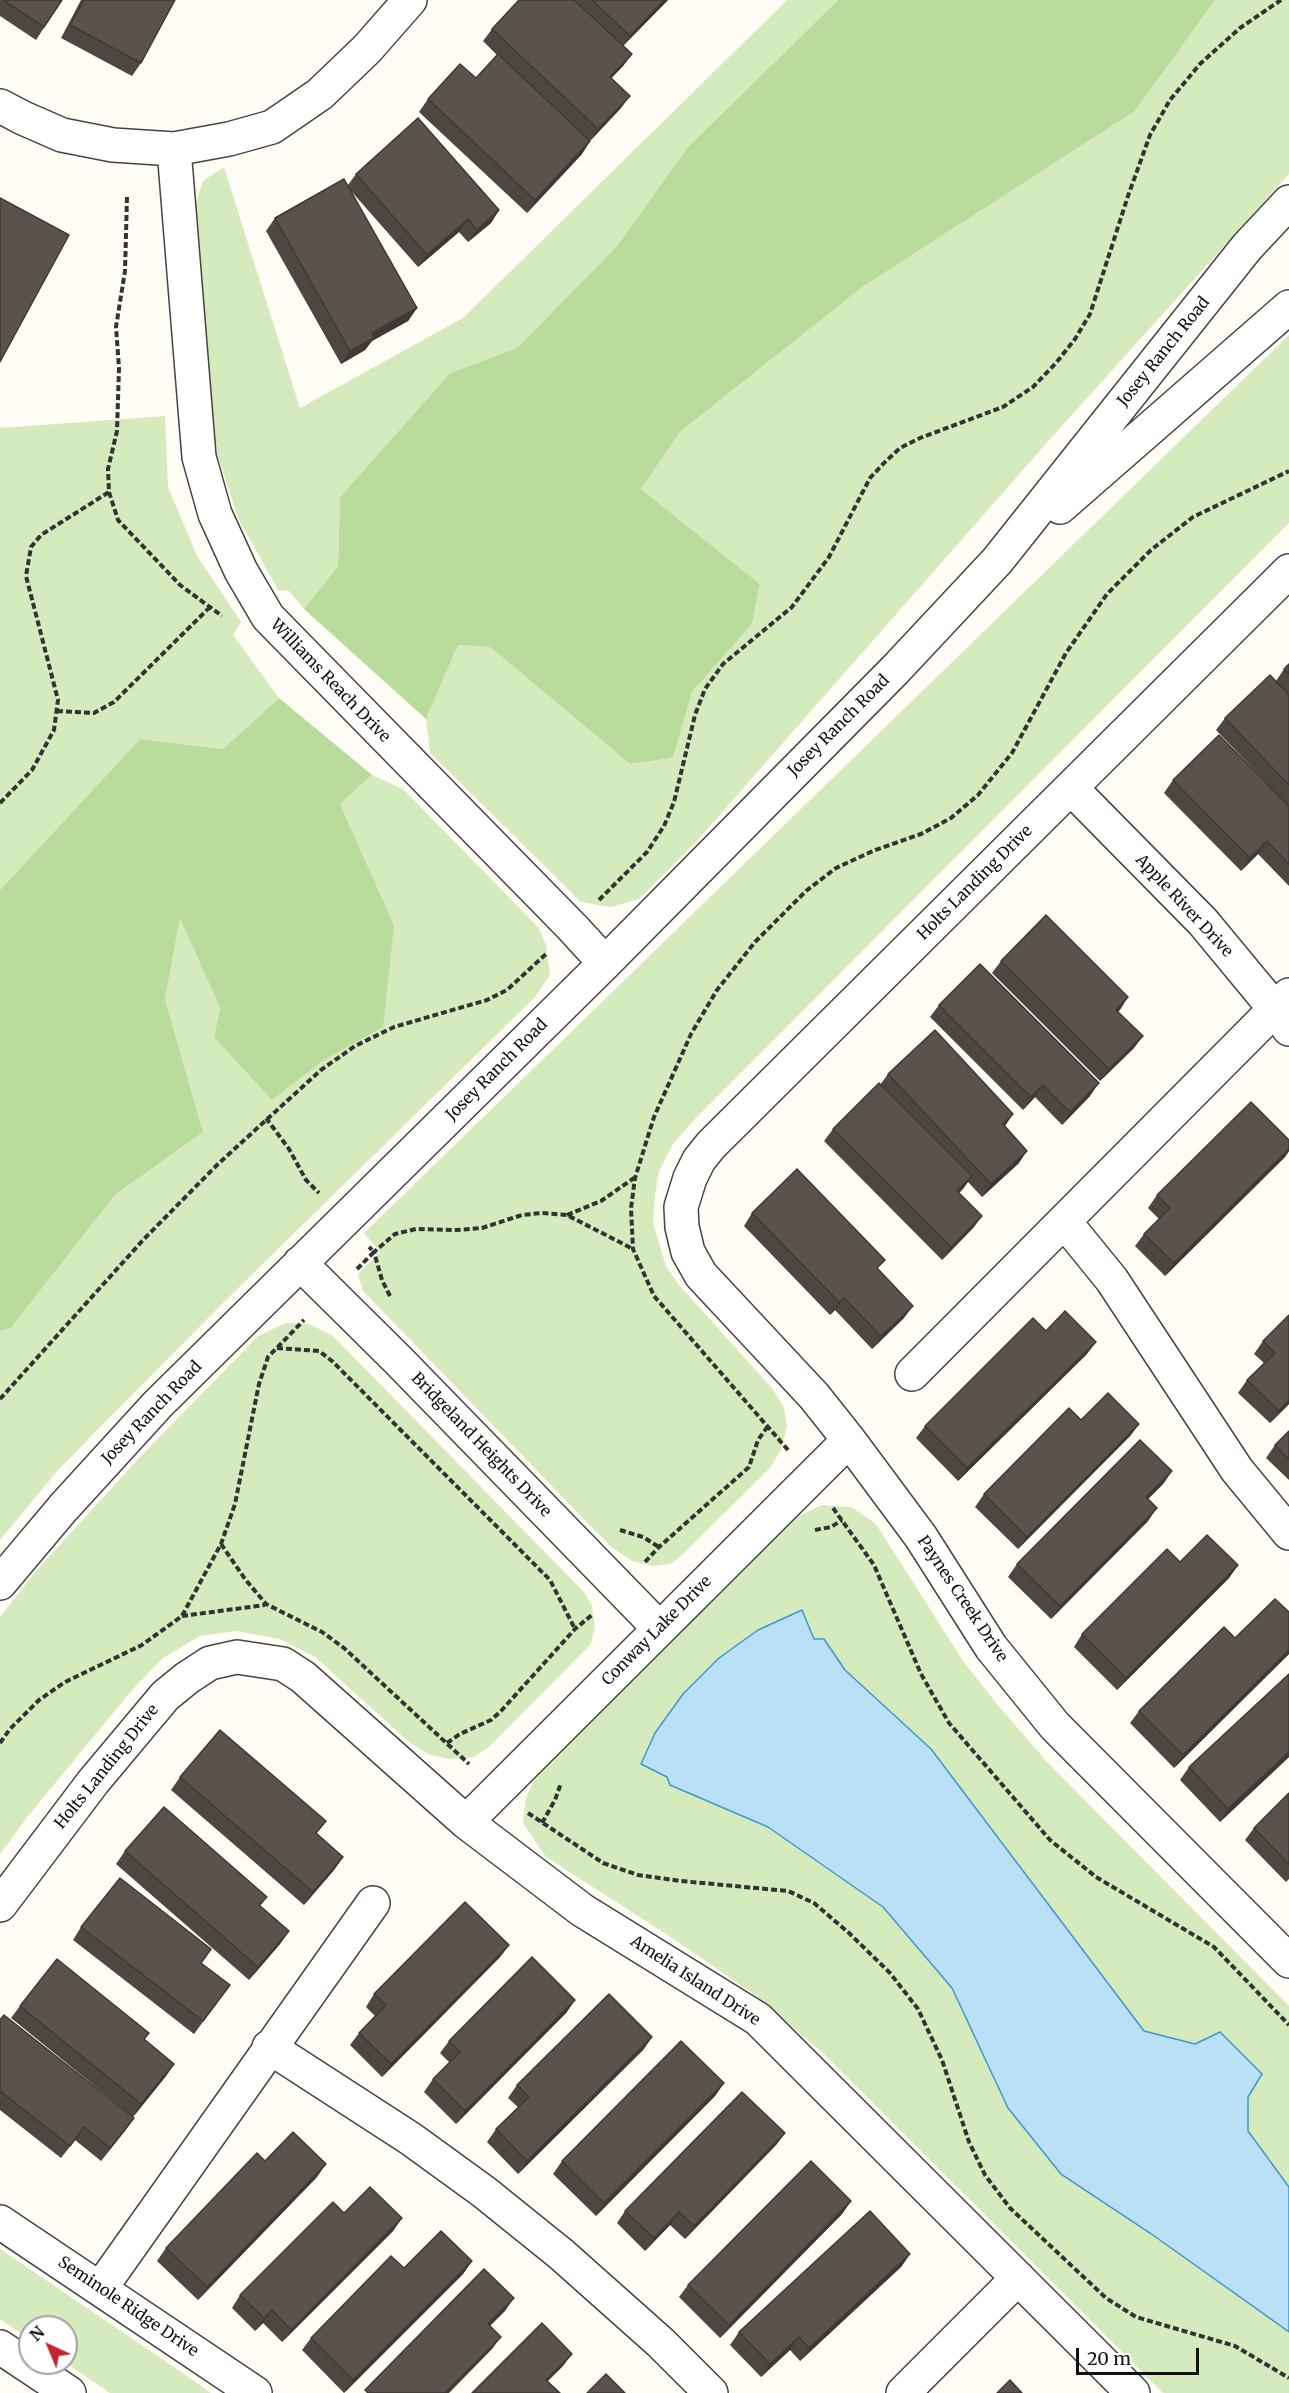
<!DOCTYPE html>
<html>
<head>
<meta charset="utf-8">
<style>
  body { margin:0 }
  #map { position:relative; width:1289px; height:2393px; overflow:hidden; background:#fffdf5; font-family:Merriweather,serif }
  canvas { display:block }
  .north { position:absolute; left:18px; top:2315px; width:60px; height:60px; box-sizing:border-box; background:#fff; border:2px solid #a0a0a0; border-radius:50%; rotate:316deg; font-size:16px; font-weight:700; line-height:24px; text-align:center; color:#111 }
  .north::after { content:''; display:block; margin:auto; width:21px; height:27px; background:#c4262e; clip-path:polygon(50% 0,100% 100%,50% 72%,0 100%) }
  .scale { position:absolute; left:1076px; top:2348px; width:123px; height:27px; box-sizing:border-box; border:3px solid #111; border-top:0; padding-left:8px; font-size:18px; line-height:21px; white-space:nowrap; color:#111; -webkit-text-stroke:4px #fff; paint-order:stroke }
</style>
</head>
<body>
<div id="map">
<canvas width="1289" height="2393"></canvas>
<div class="north">N</div>
<div class="scale">20 m</div>
</div>
<script>
const c = document.querySelector('canvas').getContext('2d');
c.lineJoin = 'round';
function fill(path, color) {
  c.fillStyle = color;
  c.fill(path, 'evenodd');
}
function poly(rows) {
  const path = new Path2D();
  for (const r of rows) {
    path.moveTo(r[0], r[1]);
    for (let i = 2; i < r.length; i += 2) path.lineTo(r[i], r[i + 1]);
  }
  return path;
}
function strokePath(path, color, width, dash) {
  c.strokeStyle = color;
  c.lineWidth = width;
  c.lineCap = dash ? 'butt' : 'round';
  c.setLineDash(dash || []);
  c.stroke(path);
}
function drawText(font, color, halo, rows, align = 'center') {
  c.font = font + ' Merriweather,serif';
  c.lineWidth = 6;
  c.setLineDash([]);
  c.textBaseline = 'middle';
  c.strokeStyle = halo;
  c.fillStyle = color;
  for (const [text, x, y, turn = 0] of rows) {
    c.save();
    c.translate(x, y);
    c.rotate((+turn || 0) * Math.PI / 180);
    c.textAlign = isNaN(turn) ? turn : align;
    if (halo) c.strokeText(text, 0, 0);
    c.fillText(text, 0, 0);
    c.restore();
  }
}
const green = poly([
  [787,0,838,0,687,148,617,246,517,348,450,373,340,497,338,566,304,609,289,591,278,590,238,518,217,454,206,383,193,212,203,181,224,167,300,408,463,318],
  [1215,0,1289,0,1289,174,1052,437,695,843,639,899,611,907,581,902,430,753,426,719,458,645,490,647,630,764,673,758,692,692,752,624,760,584,641,489,680,432,861,288,1135,111],
  [1289,335,1289,523,693,1121,673,1144,659,1171,655,1194,653,1223,666,1266,679,1285,771,1387,784,1407,787,1426,781,1450,770,1468,681,1556,670,1564,653,1566,632,1561,610,1546,363,1291,358,1274,380,1252,364,1233],
  [165,416,168,487,197,556,241,622,233,635,279,698,223,749,140,739,0,890,0,428],
  [372,775,403,789,539,928,546,945,550,975,535,997,223,1303,57,1471,0,1540,0,1331,10,1329,115,1195,203,1132,165,999,180,917,220,1008,214,1037,273,1099,324,1060,394,925,340,804],
  [286,1323,309,1324,333,1336,584,1592,592,1606,595,1627,591,1644,489,1747,474,1757,450,1759,430,1755,410,1743,315,1657,280,1639,236,1631,200,1636,163,1658,133,1689,28,1816,0,1854,0,1617,35,1572,140,1457,258,1336],
  [822,1505,851,1507,876,1524,963,1661,1001,1709,1049,1764,1289,2006,1289,2393,1163,2393,824,2054,755,1995,669,1936,546,1857,523,1823,526,1798,539,1770,798,1516],
  [0,2249,174,2367,211,2393,110,2393,66,2363,66,2327,30,2327,30,2339,0,2319]
]);
const forest = poly([
  [838,0,1215,0,1135,111,861,288,680,432,641,489,760,584,752,624,692,692,673,758,630,764,490,647,458,645,426,719,304,609,338,566,340,497,450,373,517,348,617,246,687,148],
  [279,698,372,775,340,804,394,925,383,1027,324,1060,272,1100,214,1037,220,1008,180,918,165,999,203,1132,115,1195,10,1329,0,1331,0,890,140,739,223,749]
]);
const water = poly([
  [802,1610,814,1639,824,1639,845,1670,931,1749,1144,2031,1195,2044,1220,2032,1262,2074,1248,2097,1248,2131,1289,2187,1289,2332,1150,2233,1061,2174,1008,2108,952,1988,883,1907,768,1827,670,1785,667,1777,641,1764,655,1733,683,1694,719,1658,758,1630,802,1610]
]);
const path = poly([
  [127,197,125,271,116,327,119,368,117,431,108,469,109,492,118,520,180,585,222,616],
  [57,711,94,713,114,702,210,607],
  [0,803,32,770,54,730,58,700,26,576,31,547,41,535,109,492],
  [599,900,647,852,664,826,674,802,695,715,705,689,723,664,792,607,829,557,870,478,885,462,900,448,920,438,1003,407,1033,387,1056,363,1075,339,1090,314,1128,196,1150,135,1170,100,1200,64,1240,28,1281,0],
  [266,1118,289,1149,306,1180,319,1193],
  [567,1215,601,1201,634,1178],
  [357,1269,374,1252,369,1247],
  [390,1296,382,1280,374,1252,395,1234,416,1229,456,1230,482,1228,522,1215,542,1213,567,1215,633,1249],
  [277,1348,319,1351,332,1361,550,1580,575,1629],
  [0,1399,144,1239,218,1164,321,1070,355,1046,394,1027,487,1000,507,990,546,954],
  [788,1450,654,1296,633,1249,631,1208,635,1178,654,1117,691,1034,717,990,755,942,806,891,836,868,873,851,921,834,951,818,978,795,1012,753,1066,653,1107,594,1151,550,1193,517,1289,471],
  [833,1508,874,1565,921,1674,949,1723,1050,1840,1096,1877,1214,1947,1289,2025],
  [620,1530,643,1537,659,1547],
  [815,1530,831,1527,842,1520],
  [221,1544,245,1579,266,1604,322,1632,344,1648,469,1764],
  [645,1562,659,1547,749,1467,758,1440,768,1426],
  [182,1616,265,1605],
  [0,1743,10,1729,39,1700,65,1682,142,1645,182,1616,221,1544,235,1504,259,1384,268,1357,304,1320],
  [447,1743,460,1734,491,1720,501,1711,575,1629,593,1614],
  [528,1813,603,1863,638,1875,681,1881,788,1891,814,1903,849,1933,890,1973,918,2009,942,2060,969,2142,985,2175,1010,2208,1106,2298,1136,2317,1235,2346,1289,2378],
  [542,1823,555,1800,561,1783]
]);
const minor = poly([
  [0,106,23,118,62,135,113,145,174,149,229,139,272,127,320,94,367,49,410,0],
  [174,149,199,457,215,514,241,571,268,617,572,927,605,963],
  [1060,507,1289,307],
  [1289,571,711,1145,699,1160,690,1178,681,1207,682,1227,688,1252,701,1275,814,1396,849,1440,921,1537,991,1647,1055,1726,1289,1961],
  [1071,788,1203,922,1275,1009,1289,1029],
  [1064,1221,1112,1280,1237,1470,1289,1533],
  [300,1263,399,1361,659,1628],
  [912,1374,1289,995],
  [0,1583,63,1508,158,1404,605,963,895,670,997,561,1247,247,1289,202],
  [466,1822,849,1440],
  [0,1905,93,1782,165,1696,187,1678,210,1663,237,1657,283,1664,303,1677,466,1822,582,1910,758,2019,1133,2393],
  [269,2047,411,2139,484,2192,561,2254,661,2343,711,2393],
  [0,2222,255,2393],
  [100,2289,373,1903],
  [0,2347,69,2393],
  [903,2393,1018,2278]
]);
const wall = poly([
  [0,0,62,0,36,40,0,16],
  [81,0,175,0,141,63,132,76,61,38],
  [519,0,668,0,623,46,632,54,623,66,611,78,621,108,590,141,582,154,527,213,419,112,428,99,476,78,497,55,483,41,492,29],
  [356,174,499,210,491,223,468,242,459,232,418,267,351,191,417,308,408,321,372,341,365,350,341,364,266,231,275,218,348,185],
  [1289,664,1289,886,1258,854,1241,871,1164,793,1173,780,1266,782,1216,730,1225,718,1276,681,1284,669],
  [1001,961,1128,997,1118,1011,1134,1048,1100,1081,992,973],
  [939,1005,1090,1096,1062,1125,1035,1097,1023,1110,930,1017],
  [888,1074,1013,1114,1005,1126,1019,1163,982,1197,968,1182,959,1193,982,1216,973,1228,942,1260,824,1141,833,1129,880,1085],
  [1289,1140,1289,1151,1285,1157,1165,1276,1135,1246,1144,1234,1159,1219,1148,1208,1157,1195],
  [752,1213,878,1270,904,1318,872,1349,835,1310,830,1315,744,1226],
  [1289,1315,1289,1404,1270,1423,1238,1393,1247,1380,1264,1363,1254,1354,1263,1341],
  [1087,1354,958,1481,916,1438,925,1426],
  [1081,1420,1139,1424,1130,1436,1018,1549,975,1507,984,1494],
  [1289,1431,1289,1480,1266,1458,1275,1445],
  [1172,1471,1163,1484,1148,1499,1148,1521,1051,1619,1008,1577,1017,1564],
  [1180,1562,1238,1565,1229,1578,1117,1690,1074,1647,1082,1634],
  [1289,1612,1289,1654,1174,1768,1130,1723,1139,1711,1235,1638],
  [1289,1757,1220,1822,1180,1780,1189,1767],
  [180,1777,317,1834,343,1857,334,1870,304,1905,171,1790],
  [1289,1793,1289,1879,1286,1882,1245,1840,1254,1828],
  [125,1851,267,1897,260,1906,289,1931,280,1944,249,1980,116,1864],
  [81,1927,230,1985,194,2034,73,1940],
  [509,1945,500,1957,382,2077,350,2045,359,2033,375,2016,366,2007,374,1994],
  [575,2000,566,2013,456,2124,424,2092,433,2079,450,2063,440,2053,449,2041],
  [20,2006,144,2039,174,2064,166,2076,133,2117,11,2018],
  [0,2020,134,2118,101,2161,75,2140,61,2158,0,2110],
  [652,2037,643,2050,518,2174,487,2142,496,2129,518,2107,508,2098,517,2085],
  [724,2083,715,2096,596,2216,553,2174,562,2161],
  [785,2133,776,2145,685,2239,670,2225,645,2251,617,2223,625,2211],
  [317,2177,198,2300,157,2261,166,2248],
  [851,2201,842,2214,720,2338,679,2297,688,2285],
  [344,2213,402,2218,393,2231,282,2342,263,2323,255,2331,232,2308,240,2295],
  [910,2254,901,2267,800,2361,790,2350,761,2377,730,2345,739,2332],
  [472,2261,463,2274,344,2393,302,2350,311,2338,404,2268]
]);
const shadedWall = poly([
  [664,0,668,0,621,48,630,36],
  [632,54,623,66,601,89,610,77],
  [630,96,621,108,590,141,598,129],
  [590,141,582,154,527,213,535,200],
  [499,210,491,223,468,242,477,230],
  [468,219,459,232,418,267,427,255],
  [417,308,408,321,372,341,365,350,341,364,350,351,372,333],
  [1267,841,1258,854,1241,871,1250,858],
  [1128,997,1120,1010,1107,1022,1116,1010],
  [1143,1036,1134,1048,1100,1081,1109,1069],
  [1099,1083,1090,1096,1062,1125,1070,1112],
  [1043,1085,1035,1097,1023,1110,1031,1097],
  [1013,1114,1004,1127,1003,1124],
  [1289,1149,1289,1151,1285,1157,1165,1276,1174,1263],
  [1027,1151,1019,1163,982,1197,991,1184],
  [972,1176,963,1189,948,1204,957,1191],
  [982,1216,973,1228,942,1260,951,1247],
  [844,1298,835,1310,830,1315,839,1302],
  [913,1306,904,1318,872,1349,881,1336],
  [1096,1342,1087,1354,958,1481,967,1468],
  [1289,1400,1289,1404,1270,1423,1279,1411],
  [1139,1424,1130,1436,1018,1549,1027,1537],
  [1172,1471,1163,1484,1137,1510,1146,1497],
  [1157,1508,1148,1521,1051,1619,1060,1606],
  [1238,1565,1229,1578,1117,1690,1126,1678],
  [1289,1650,1289,1654,1174,1768,1183,1755],
  [1289,1752,1289,1757,1220,1822,1228,1809],
  [343,1857,334,1870,304,1905,313,1892],
  [289,1931,280,1944,249,1980,258,1967],
  [509,1945,500,1957,382,2077,391,2064],
  [575,2000,566,2013,456,2124,465,2111],
  [652,2037,643,2050,518,2174,527,2161],
  [174,2064,166,2076,133,2117,141,2104],
  [724,2083,715,2096,596,2216,604,2203],
  [134,2118,125,2131,101,2161,110,2148],
  [785,2133,776,2145,685,2239,694,2226],
  [326,2164,317,2177,198,2300,207,2287],
  [851,2201,842,2214,720,2338,729,2325],
  [679,2212,670,2225,645,2251,654,2238],
  [402,2218,393,2231,282,2342,291,2330],
  [910,2254,901,2267,800,2361,809,2348],
  [472,2261,463,2274,344,2393,353,2380],
  [514,2298,505,2311,479,2337,488,2324],
  [272,2310,263,2323,255,2331,264,2318],
  [501,2337,492,2349,449,2393,445,2393],
  [799,2337,790,2350,761,2377,770,2364],
  [572,2354,563,2366,537,2392,546,2380]
]);
const building = poly([
  [3,0,62,0,44,27,3,0],
  [84,0,175,0,141,63,70,25,84,0],
  [519,0,574,0,632,54,610,77,630,96,598,129,492,29,519,0],
  [592,0,664,0,630,36,592,0],
  [498,54,590,141,535,200,428,99,460,64,476,78,498,54],
  [418,118,499,210,477,230,468,219,427,255,356,174,418,118],
  [344,179,417,308,372,333,374,338,350,351,275,218,344,179],
  [0,198,69,235,0,362,0,198],
  [1289,664,1289,674,1284,669,1289,664],
  [1270,675,1289,695,1289,785,1225,718,1270,675],
  [1219,735,1289,806,1289,864,1267,841,1250,858,1173,780,1219,735],
  [1046,915,1128,997,1116,1010,1143,1036,1109,1069,1001,961,1046,915],
  [980,964,1099,1083,1070,1112,1043,1085,1031,1097,939,1005,980,964],
  [935,1030,1013,1114,1003,1124,1027,1151,991,1184,888,1074,935,1030],
  [879,1083,972,1176,957,1191,982,1216,951,1247,833,1129,879,1083],
  [1251,1102,1289,1140,1289,1149,1174,1263,1144,1234,1170,1208,1157,1195,1251,1102],
  [797,1169,885,1260,877,1268,913,1306,881,1336,844,1298,839,1302,752,1213,797,1169],
  [1065,1311,1096,1342,967,1468,925,1426,1033,1318,1046,1331,1065,1311],
  [1289,1315,1289,1400,1279,1411,1247,1380,1275,1353,1263,1341,1289,1315],
  [1108,1393,1139,1424,1027,1537,984,1494,1069,1408,1081,1420,1108,1393],
  [1289,1431,1289,1459,1275,1445,1289,1431],
  [1140,1440,1172,1471,1146,1497,1157,1508,1060,1606,1017,1564,1140,1440],
  [1207,1535,1238,1565,1126,1678,1082,1634,1167,1549,1180,1562,1207,1535],
  [1275,1599,1289,1612,1289,1650,1183,1755,1139,1711,1224,1627,1235,1638,1275,1599],
  [1289,1674,1289,1752,1228,1809,1189,1767,1289,1674],
  [220,1730,326,1821,316,1833,343,1857,313,1892,180,1777,220,1730],
  [1289,1793,1289,1864,1254,1828,1289,1793],
  [164,1807,267,1897,259,1905,289,1931,258,1967,125,1851,164,1807],
  [120,1878,211,1949,201,1963,230,1985,203,2021,81,1927,120,1878],
  [465,1902,509,1945,391,2064,359,2033,386,2005,374,1994,465,1902],
  [532,1957,575,2000,465,2111,433,2079,460,2052,449,2041,532,1957],
  [57,1959,149,2033,144,2039,174,2064,141,2104,20,2006,57,1959],
  [609,1994,652,2037,527,2161,496,2129,529,2097,517,2085,609,1994],
  [4,2015,134,2118,110,2148,84,2127,70,2146,0,2091,0,2020,4,2015],
  [681,2041,724,2083,604,2203,562,2161,681,2041],
  [742,2092,785,2133,694,2226,679,2212,654,2238,625,2211,742,2092],
  [293,2132,326,2164,207,2287,166,2248,257,2153,265,2161,293,2132],
  [811,2161,851,2201,729,2325,688,2285,811,2161],
  [370,2187,402,2218,291,2330,272,2310,264,2318,240,2295,333,2202,344,2213,370,2187],
  [870,2211,910,2254,809,2348,799,2337,770,2364,739,2332,870,2211],
  [441,2231,472,2261,353,2380,311,2338,391,2256,404,2268,441,2231],
  [484,2269,514,2298,488,2324,501,2337,445,2393,368,2393,365,2390,484,2269],
  [542,2323,572,2354,546,2380,560,2393,472,2393,542,2323],
  [606,2374,625,2393,587,2393,606,2374],
  [1010,2380,1022,2393,997,2393,1010,2380]
]);
const streetNames = [
  ["Josey Ranch Road",1164,352,-51],
  ["Williams Reach Drive",330,681,46],
  ["Josey Ranch Road",839,726,-45],
  ["Holts Landing Drive",975,883,-45],
  ["Apple River Drive",1184,906,47],
  ["Josey Ranch Road",497,1070,-45],
  ["Josey Ranch Road",152,1413,-46],
  ["Bridgeland Heights Drive",481,1445,46],
  ["Paynes Creek Drive",962,1599,56],
  ["Conway Lake Drive",657,1631,-45],
  ["Holts Landing Drive",107,1767,-51],
  ["Amelia Island Drive",695,1981,33],
  ["Seminole Ridge Drive",128,2307,34]
];
fill(green, '#d5ebbd');
fill(forest, '#b9dc9c');
fill(water, '#b9e0f7');
strokePath(water, '#3f96cf', 1.5);
strokePath(minor, '#444', 36);
strokePath(path, '#333', 4, [6, 3]);
strokePath(minor, '#fff', 33);
fill(wall, '#4d4742');
fill(shadedWall, '#3f3936');
fill(building, '#5a524d');
strokePath(building, '#3f3936', 1.5);
drawText('16px', '#111', '#fff', streetNames);
</script>
</body>
</html>
